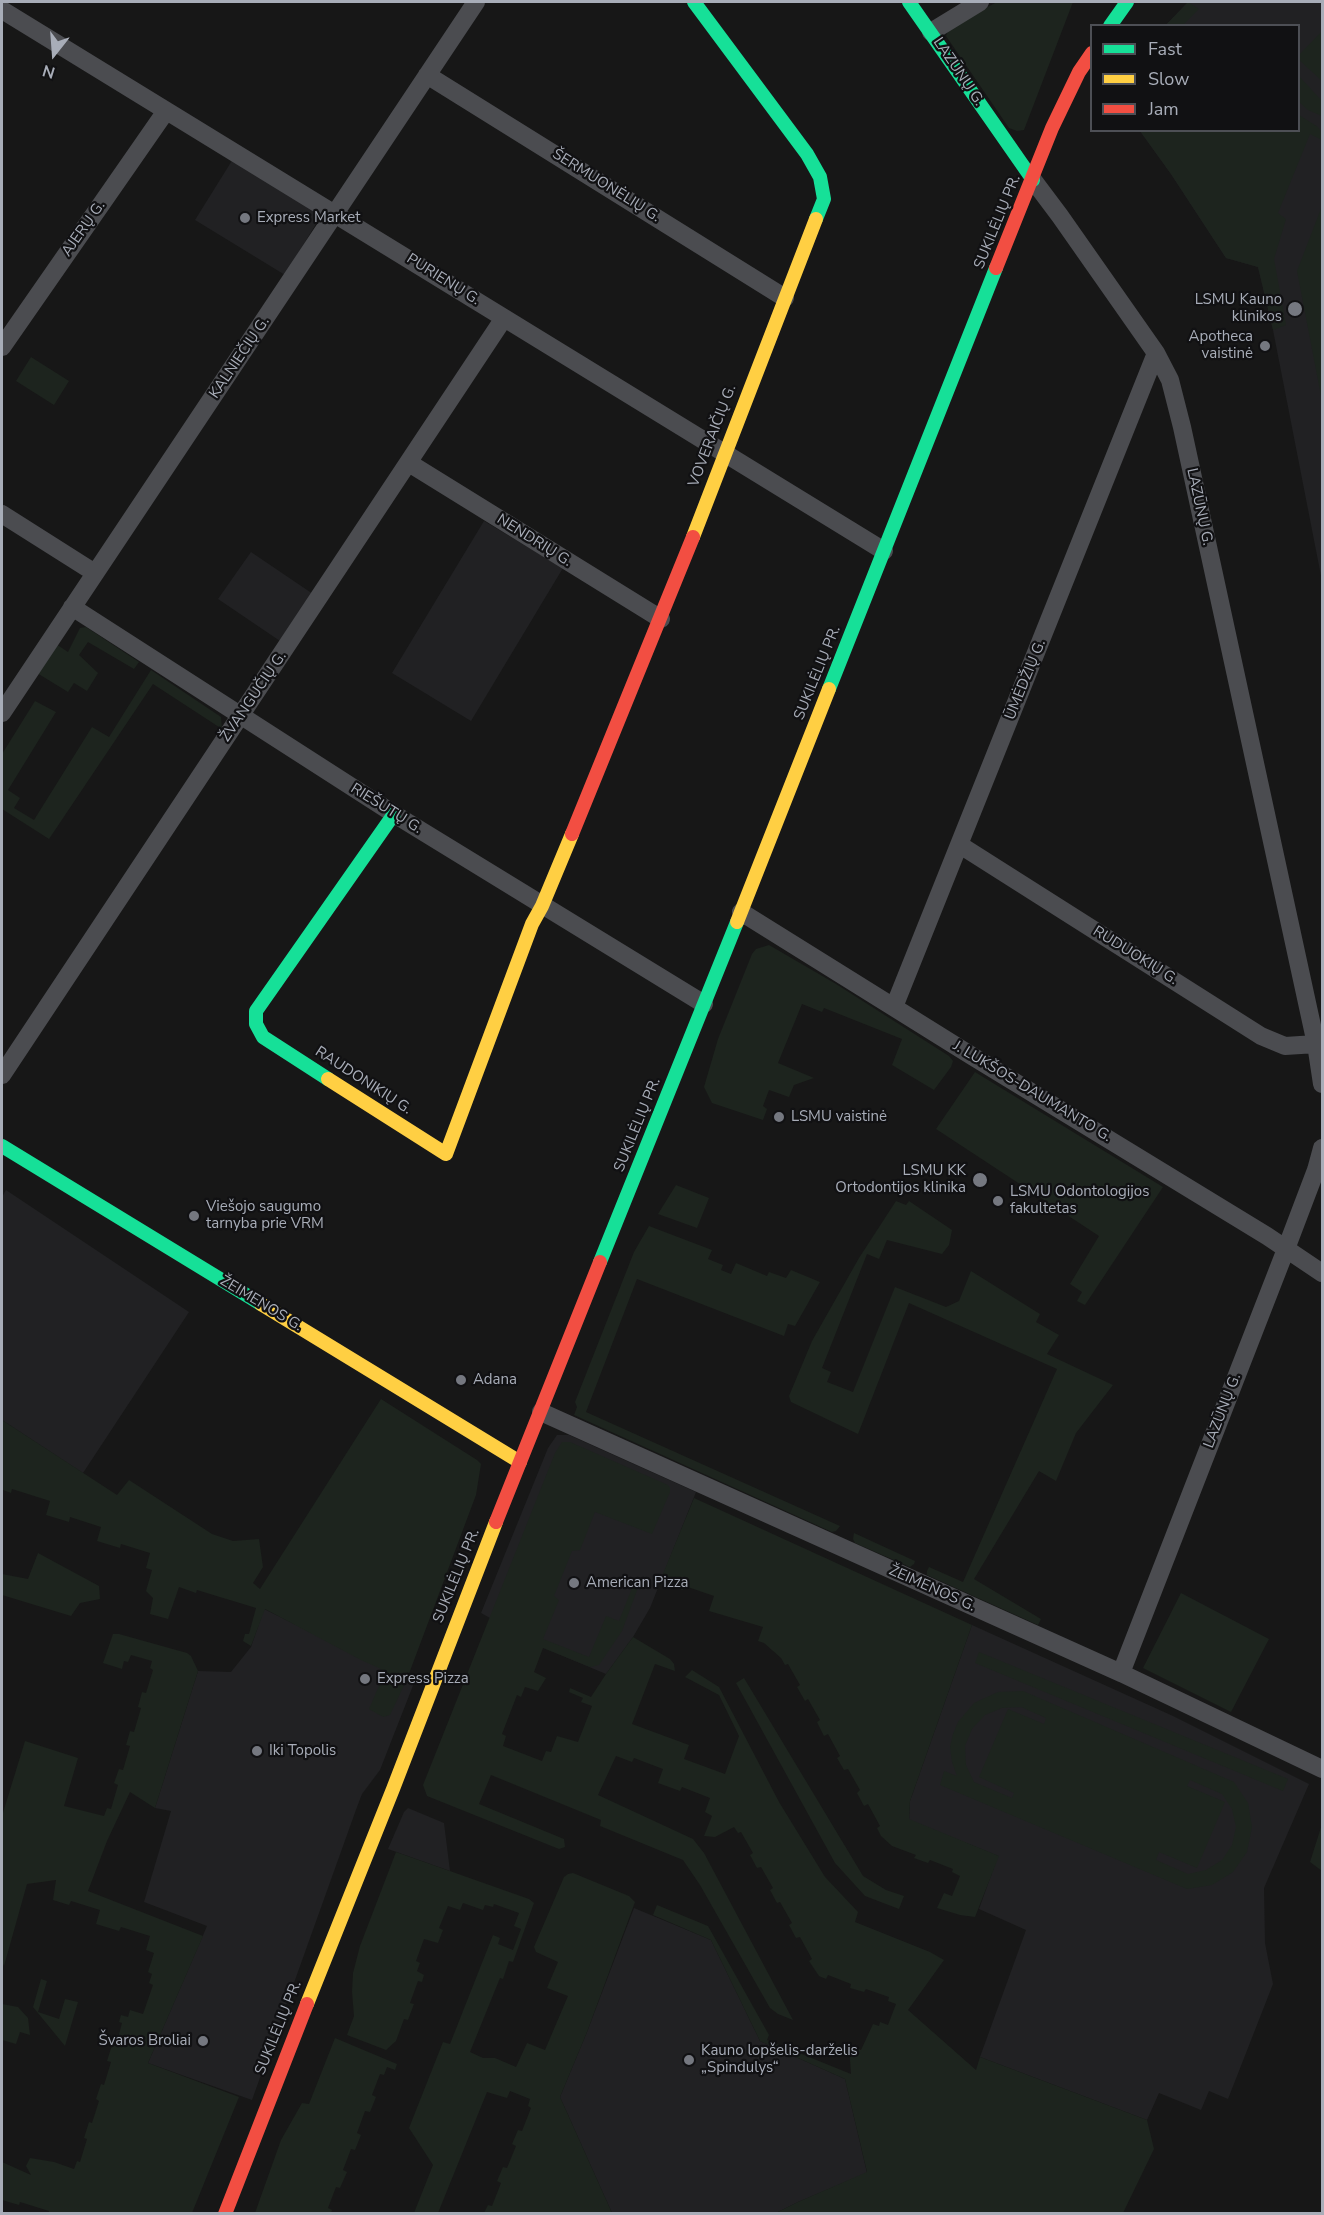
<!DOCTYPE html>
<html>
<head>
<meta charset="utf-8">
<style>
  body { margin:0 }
  #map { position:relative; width:1324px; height:2215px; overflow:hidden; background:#171717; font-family:"Nunito Sans",sans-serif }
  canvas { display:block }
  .frame { position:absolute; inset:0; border:3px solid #a8adb8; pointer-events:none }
  .legend { position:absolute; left:1090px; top:24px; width:210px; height:108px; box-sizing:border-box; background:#111113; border:2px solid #4d4f55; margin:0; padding:8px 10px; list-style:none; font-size:18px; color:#a8adb8 }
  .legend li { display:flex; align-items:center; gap:12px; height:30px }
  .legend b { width:30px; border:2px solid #4d4f55 }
  .north { position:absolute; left:24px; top:24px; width:60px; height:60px; -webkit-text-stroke:4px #111113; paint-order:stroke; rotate:197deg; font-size:16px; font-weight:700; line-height:24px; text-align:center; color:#a8adb8 }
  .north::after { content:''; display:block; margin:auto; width:21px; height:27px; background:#a8adb8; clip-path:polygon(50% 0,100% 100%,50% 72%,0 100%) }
</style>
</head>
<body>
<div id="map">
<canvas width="1324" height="2215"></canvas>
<div class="frame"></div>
<ul class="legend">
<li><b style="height:8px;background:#16e098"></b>Fast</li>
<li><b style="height:8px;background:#ffcf43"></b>Slow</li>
<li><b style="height:8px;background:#f24e42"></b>Jam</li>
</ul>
<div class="north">N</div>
</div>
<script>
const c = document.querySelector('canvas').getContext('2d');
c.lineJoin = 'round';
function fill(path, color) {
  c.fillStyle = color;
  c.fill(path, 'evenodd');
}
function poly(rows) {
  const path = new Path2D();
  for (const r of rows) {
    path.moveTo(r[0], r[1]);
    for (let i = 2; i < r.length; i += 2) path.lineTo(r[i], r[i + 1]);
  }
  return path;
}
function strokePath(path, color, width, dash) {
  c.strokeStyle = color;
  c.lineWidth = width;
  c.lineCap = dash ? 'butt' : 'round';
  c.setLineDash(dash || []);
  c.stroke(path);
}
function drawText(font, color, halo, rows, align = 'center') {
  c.font = font + ' "Nunito Sans",sans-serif';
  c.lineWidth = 4.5;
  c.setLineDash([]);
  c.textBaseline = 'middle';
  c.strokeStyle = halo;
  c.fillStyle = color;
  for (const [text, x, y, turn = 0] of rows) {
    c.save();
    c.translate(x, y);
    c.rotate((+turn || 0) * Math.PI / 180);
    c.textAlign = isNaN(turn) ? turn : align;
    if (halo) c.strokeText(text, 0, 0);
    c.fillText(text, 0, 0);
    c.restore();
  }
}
const built = poly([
  [1188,2,1322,2,1322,581,1273,330,1258,267,1226,258,1171,174,1140,131,1298,130,1298,26,1166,25],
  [233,159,322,214,285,275,195,220],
  [484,521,563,568,471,721,392,673],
  [251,552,313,594,280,641,218,599],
  [6,1190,189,1312,83,1473,2,1420,2,1197],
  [557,1435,569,1435,696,1492,650,1608,633,1637,606,1674,544,1648,481,1613,548,1448],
  [264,1609,414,1683,380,1770,362,1794,357,1807,252,2100,148,2063,207,1926,144,1902,171,1811,155,1808,198,1671,231,1672,251,1647],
  [972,1625,1173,1716,1309,1784,1264,1888,1265,1943,1273,1984,1228,2099,1209,2091,1201,2110,1159,2093,1147,2120,980,2057,1026,1930,979,1909,998,1856,909,1820,910,1801],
  [408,1808,444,1823,450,1871,388,1849,404,1812],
  [634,1908,711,1940,760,2041,845,2079,867,2173,798,2202,776,2213,612,2213,560,2097,587,2032]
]);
const green = poly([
  [997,2,1073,2,1024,130,1017,131,1009,128,946,36,950,27],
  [1188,2,1199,9,1183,25,1166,25],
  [1322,31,1322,81,1298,59,1299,55],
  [1299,76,1322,101,1322,116,1308,110,1299,102],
  [1299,115,1318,127,1322,133,1322,140,1310,134,1278,213,1286,219,1274,259,1286,325,1273,330,1258,267,1226,258,1171,174,1140,131,1298,130],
  [1322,206,1322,401,1297,271],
  [31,357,69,381,54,405,16,381],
  [86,627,139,662,134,669,88,642,79,655,98,673,87,691,74,683,68,692,37,673,56,644,68,652,80,628],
  [151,670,221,717,222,729,153,684,49,839,2,809,2,754,35,701,56,712,8,790,20,798,14,808,34,820,92,727,109,737],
  [769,945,836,984,949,1056,953,1061,951,1067,934,1090,892,1065,902,1039,824,1008,822,1012,802,1004,778,1063,814,1078,794,1085,789,1097,769,1090,763,1106,767,1109,763,1120,712,1103,704,1087,718,1039,752,954,756,949],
  [975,1072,1163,1187,1085,1305,1077,1301,1082,1292,1070,1284,1099,1236,936,1129],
  [676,1185,709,1198,697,1228,658,1214],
  [896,1201,906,1205,909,1201,952,1230,949,1245,942,1254,887,1240,879,1259,867,1254,822,1368,831,1372,827,1382,853,1392,895,1287,946,1307,959,1301,971,1271,1040,1314,1036,1322,1059,1335,1047,1354,1113,1385,1076,1433,1056,1481,1039,1471,974,1579,1041,1619,1038,1625,927,1575,927,1571,929,1567,963,1582,1057,1369,909,1303,858,1434,791,1402,789,1396,812,1341,859,1258],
  [649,1226,712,1250,708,1259,723,1265,721,1270,731,1274,736,1263,767,1276,769,1272,786,1278,791,1270,820,1282,795,1326,788,1324,784,1336,637,1279,586,1412,840,1526,836,1531,832,1532,574,1415,577,1407,575,1402,634,1252],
  [381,1399,477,1460,481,1464,476,1495,407,1679,390,1715,383,1717,369,1709,385,1672,379,1668,361,1660,265,1609,251,1646,243,1641,245,1634,249,1634,256,1608,197,1590,196,1593,179,1587,168,1619,150,1614,153,1598,146,1591,152,1570,146,1568,150,1553,121,1544,120,1548,97,1541,101,1527,70,1517,69,1522,46,1515,50,1501,12,1489,11,1493,3,1490,2,1494,2,1420,117,1495,129,1480,212,1534,233,1541,259,1539,263,1567,253,1583,260,1589],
  [562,1442,570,1442,668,1485,670,1488,670,1492,652,1534,595,1512,580,1550,572,1551,554,1596,559,1600,543,1639,589,1657,606,1616,619,1621,634,1583,639,1585,622,1631,599,1665,590,1667,543,1648,534,1672,546,1678,538,1691,525,1687,521,1697,517,1695,502,1734,506,1736,503,1746,542,1761,546,1751,551,1752,557,1736,578,1742,592,1706,581,1702,583,1698,569,1692,570,1688,591,1697,606,1674,633,1637,670,1659,674,1664,675,1671,655,1664,632,1724,689,1745,684,1759,725,1774,739,1736,719,1695,685,1677,692,1670,719,1687,779,1802,825,1877,858,1912,855,1922,930,1952,944,1960,908,2010,976,2070,980,2057,1147,2120,1154,2149,1123,2213,776,2213,798,2202,867,2172,845,2079,760,2041,711,1940,653,1915,657,1905,708,1926,769,2035,767,2040,851,2074,849,2045,861,2050,873,2024,879,2026,880,2022,888,2025,896,2004,888,2001,889,1997,866,1989,864,1992,850,1988,851,1984,828,1975,826,1979,819,1976,809,1961,812,1959,800,1937,796,1938,789,1925,792,1923,780,1902,777,1903,770,1890,773,1888,761,1867,757,1868,750,1855,753,1853,741,1832,738,1833,734,1827,715,1837,704,1836,712,1816,705,1812,710,1798,682,1787,680,1791,658,1783,663,1769,634,1758,632,1762,616,1756,598,1795,693,1839,704,1853,793,2020,778,2014,770,2008,700,1885,683,1860,600,1826,601,1820,491,1775,479,1804,564,1839,565,1847,559,1849,427,1796,423,1785,555,1453],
  [694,1498,972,1625,910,1801,909,1819,999,1856,975,1917,960,1915,937,1908,944,1893,952,1896,960,1876,952,1872,953,1869,930,1860,928,1863,914,1858,916,1855,892,1846,881,1836,877,1828,880,1826,868,1804,864,1806,857,1793,860,1790,848,1769,844,1770,837,1758,840,1756,828,1734,824,1736,817,1722,820,1720,808,1699,805,1701,797,1687,800,1685,788,1664,785,1665,781,1658,764,1643,758,1641,763,1627,709,1611,714,1596,685,1586,683,1590,660,1581],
  [854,1533,915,1561,914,1564,910,1567,855,1543,853,1539],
  [38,1553,99,1586,100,1599,80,1603,71,1616,2,1595,2,1574,28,1579],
  [1181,1593,1269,1639,1231,1712,1143,1668],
  [113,1634,119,1634,187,1653,191,1656,198,1671,155,1808,130,1792,107,1841,88,1891,203,1936,148,2063,239,2097,192,2213,49,2213,49,2211,20,2202,19,2205,2,2200,2,2162,31,2175,26,2166,30,2158,54,2162,74,2169,77,2161,80,2162,87,2139,84,2138,89,2122,92,2123,99,2101,96,2099,101,2084,104,2085,111,2062,107,2061,112,2045,116,2046,122,2023,119,2022,121,2015,128,2017,130,2010,143,2014,153,1985,149,1983,152,1974,148,1972,154,1953,146,1950,150,1936,121,1927,119,1931,96,1924,100,1910,71,1901,69,1905,53,1900,56,1880,27,1884,4,1966,2,1962,2,1816,25,1741,78,1758,64,1806,104,1816,107,1808,111,1809,118,1785,114,1783,119,1769,123,1770,130,1746,126,1745,130,1731,134,1732,141,1708,138,1707,142,1692,146,1693,153,1670,150,1668,152,1661,131,1655,128,1662,124,1661,122,1669,103,1663],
  [979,1652,1288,1779,1283,1791,975,1663],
  [744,1678,863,1876,886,1890,904,1896,899,1909,865,1896,835,1863,736,1683],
  [1023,1691,1234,1782,1248,1803,1252,1827,1247,1852,1233,1872,1212,1885,1187,1889,940,1785,944,1771,957,1776,952,1762,950,1747,953,1734,958,1722,974,1703,998,1692],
  [1021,1707,1046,1718,1044,1724,1008,1709,979,1777,1014,1793,1012,1798,974,1782,966,1765,965,1746,972,1729,985,1715,1002,1708],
  [1190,1780,1222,1794,1232,1809,1236,1827,1232,1845,1222,1860,1206,1870,1188,1874,1156,1860,1159,1852,1197,1868,1225,1802,1187,1786],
  [1322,1824,1322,1871,1310,1862],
  [396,1852,529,1899,534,1903,513,1962,509,1961,503,1979,500,1978,470,2052,483,2058,495,2058,516,2067,527,2043,545,2050,568,1996,547,1988,558,1962,536,1952,534,1947,564,1877,568,1874,573,1873,629,1896,635,1902,587,2032,560,2097,612,2213,484,2213,488,2205,492,2206,501,2183,497,2181,503,2167,507,2168,516,2146,512,2144,518,2130,522,2131,531,2108,528,2106,530,2099,510,2091,507,2098,487,2092,438,2213,414,2213,433,2165,409,2128,443,2042,450,2044,493,1935,500,1938,498,1944,513,1950,521,1929,514,1926,519,1913,494,1904,493,1907,485,1905,483,1910,463,1903,460,1910,448,1906,439,1928,443,1930,438,1943,424,1939,416,1961,420,1963,417,1971,424,1975,422,1982,418,1981,410,2003,414,2004,408,2020,404,2019,396,2041,386,2050,347,2035,354,2016,352,1992,353,1973,360,1946],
  [41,1979,47,1981,38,2012,59,2019,65,1999,78,2002,65,2046,33,2007],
  [2,2004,18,2007,28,2018,30,2035,20,2032,16,2044,2,2040],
  [335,2038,397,2064,395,2070,387,2067,384,2075,380,2074,372,2095,376,2097,370,2112,365,2111,357,2133,361,2135,355,2150,351,2149,343,2170,347,2172,340,2188,336,2187,328,2208,332,2210,331,2213,255,2213,281,2140,302,2103,309,2104]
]);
const street = poly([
  [2,10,884,551],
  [931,32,980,2],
  [427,75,785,298],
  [1033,180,1060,216,1156,353,1170,380,1182,427,1316,1044,1322,1084],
  [2,347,166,111],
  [409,463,661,619],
  [2,514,95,573],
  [72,607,394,814,704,1004],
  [2,713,476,2],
  [960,845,1261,1036,1285,1046,1316,1044],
  [741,912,972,1056,1267,1236,1322,1273],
  [894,1007,1156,353],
  [2,1075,504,318],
  [541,1412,1121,1673,1322,1769],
  [1121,1673,1286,1249,1316,1170,1322,1148]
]);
const fast = poly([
  [694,2,807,154,820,177,824,199,816,219],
  [909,2,1033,180],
  [1110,26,1127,2],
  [829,689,996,268],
  [328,1079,263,1037,256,1024,256,1011,394,814],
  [2,1146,261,1304],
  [600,1262,737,922]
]);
const slow = poly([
  [693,537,816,219],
  [737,922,829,689],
  [328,1079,446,1154,532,924,542,906,572,834],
  [261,1304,520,1462],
  [307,2004,393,1789,496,1522]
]);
const jam = poly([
  [996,268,1052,128,1079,72,1092,53],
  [572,834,693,537],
  [496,1522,600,1262],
  [225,2214,307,2004]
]);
const markers = [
  [245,218,6,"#757880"],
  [1295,309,8,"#757880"],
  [1265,346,6,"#757880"],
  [779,1117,6,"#757880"],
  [980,1180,8,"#757880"],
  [998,1201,6,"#757880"],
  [194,1216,6,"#757880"],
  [461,1380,6,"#757880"],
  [574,1583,6,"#757880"],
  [365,1679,6,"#757880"],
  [257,1751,6,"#757880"],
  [203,2041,6,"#757880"],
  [689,2060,6,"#757880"]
];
const streetNames = [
  ["LAZŪNŲ G.",958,72,56],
  ["ŠERMUONĖLIŲ G.",606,186,32],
  ["SUKILĖLIŲ PR.",998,222,-68],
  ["AJERŲ G.",84,229,-55],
  ["PURIENŲ G.",443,280,32],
  ["KALNIEČIŲ G.",240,358,-56],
  ["VOVERAIČIŲ G.",713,436,-69],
  ["LAZŪNŲ G.",1199,507,78],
  ["NENDRIŲ G.",534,541,32],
  ["SUKILĖLIŲ PR.",818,673,-68],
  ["ŪMĖDŽIŲ G.",1026,680,-68],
  ["ŽVANGUČIŲ G.",254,697,-56],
  ["RIEŠUTŲ G.",386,809,32],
  ["RUDUOKIŲ G.",1135,956,32],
  ["RAUDONIKIŲ G.",363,1081,33],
  ["J. LUKŠOS-DAUMANTO G.",1032,1092,31],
  ["SUKILĖLIŲ PR.",638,1125,-68],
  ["ŽEIMENOS G.",261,1304,31],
  ["LAZŪNŲ G.",1223,1411,-69],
  ["SUKILĖLIŲ PR.",457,1576,-68],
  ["ŽEIMENOS G.",932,1589,24],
  ["SUKILĖLIŲ PR.",279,2028,-68]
];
const poiNames = [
  ["Express Market",257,218],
  ["LSMU Kauno",1282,300,"right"],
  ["klinikos",1282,317,"right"],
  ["Apotheca",1253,337,"right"],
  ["vaistinė",1253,354,"right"],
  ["LSMU vaistinė",791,1117],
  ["LSMU KK",966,1171,"right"],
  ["Ortodontijos klinika",966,1188,"right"],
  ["LSMU Odontologijos",1010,1192],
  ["fakultetas",1010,1209],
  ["Viešojo saugumo",206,1207],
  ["tarnyba prie VRM",206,1224],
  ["Adana",473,1380],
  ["American Pizza",586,1583],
  ["Express Pizza",377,1679],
  ["Iki Topolis",269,1751],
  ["Švaros Broliai",191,2041,"right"],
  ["Kauno lopšelis-darželis",701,2051],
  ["„Spindulys“",701,2068]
];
fill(built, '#212123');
fill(green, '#1d241e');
strokePath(street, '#4b4c50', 18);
strokePath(fast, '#16e098', 14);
strokePath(slow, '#ffcf43', 14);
strokePath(jam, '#f24e42', 14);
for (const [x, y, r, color] of markers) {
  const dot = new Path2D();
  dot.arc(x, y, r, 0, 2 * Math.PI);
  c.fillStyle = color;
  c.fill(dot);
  strokePath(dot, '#111113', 2);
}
drawText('15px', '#a8adb8', '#111113', streetNames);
drawText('15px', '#a8adb8', '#111113', poiNames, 'left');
</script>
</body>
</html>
